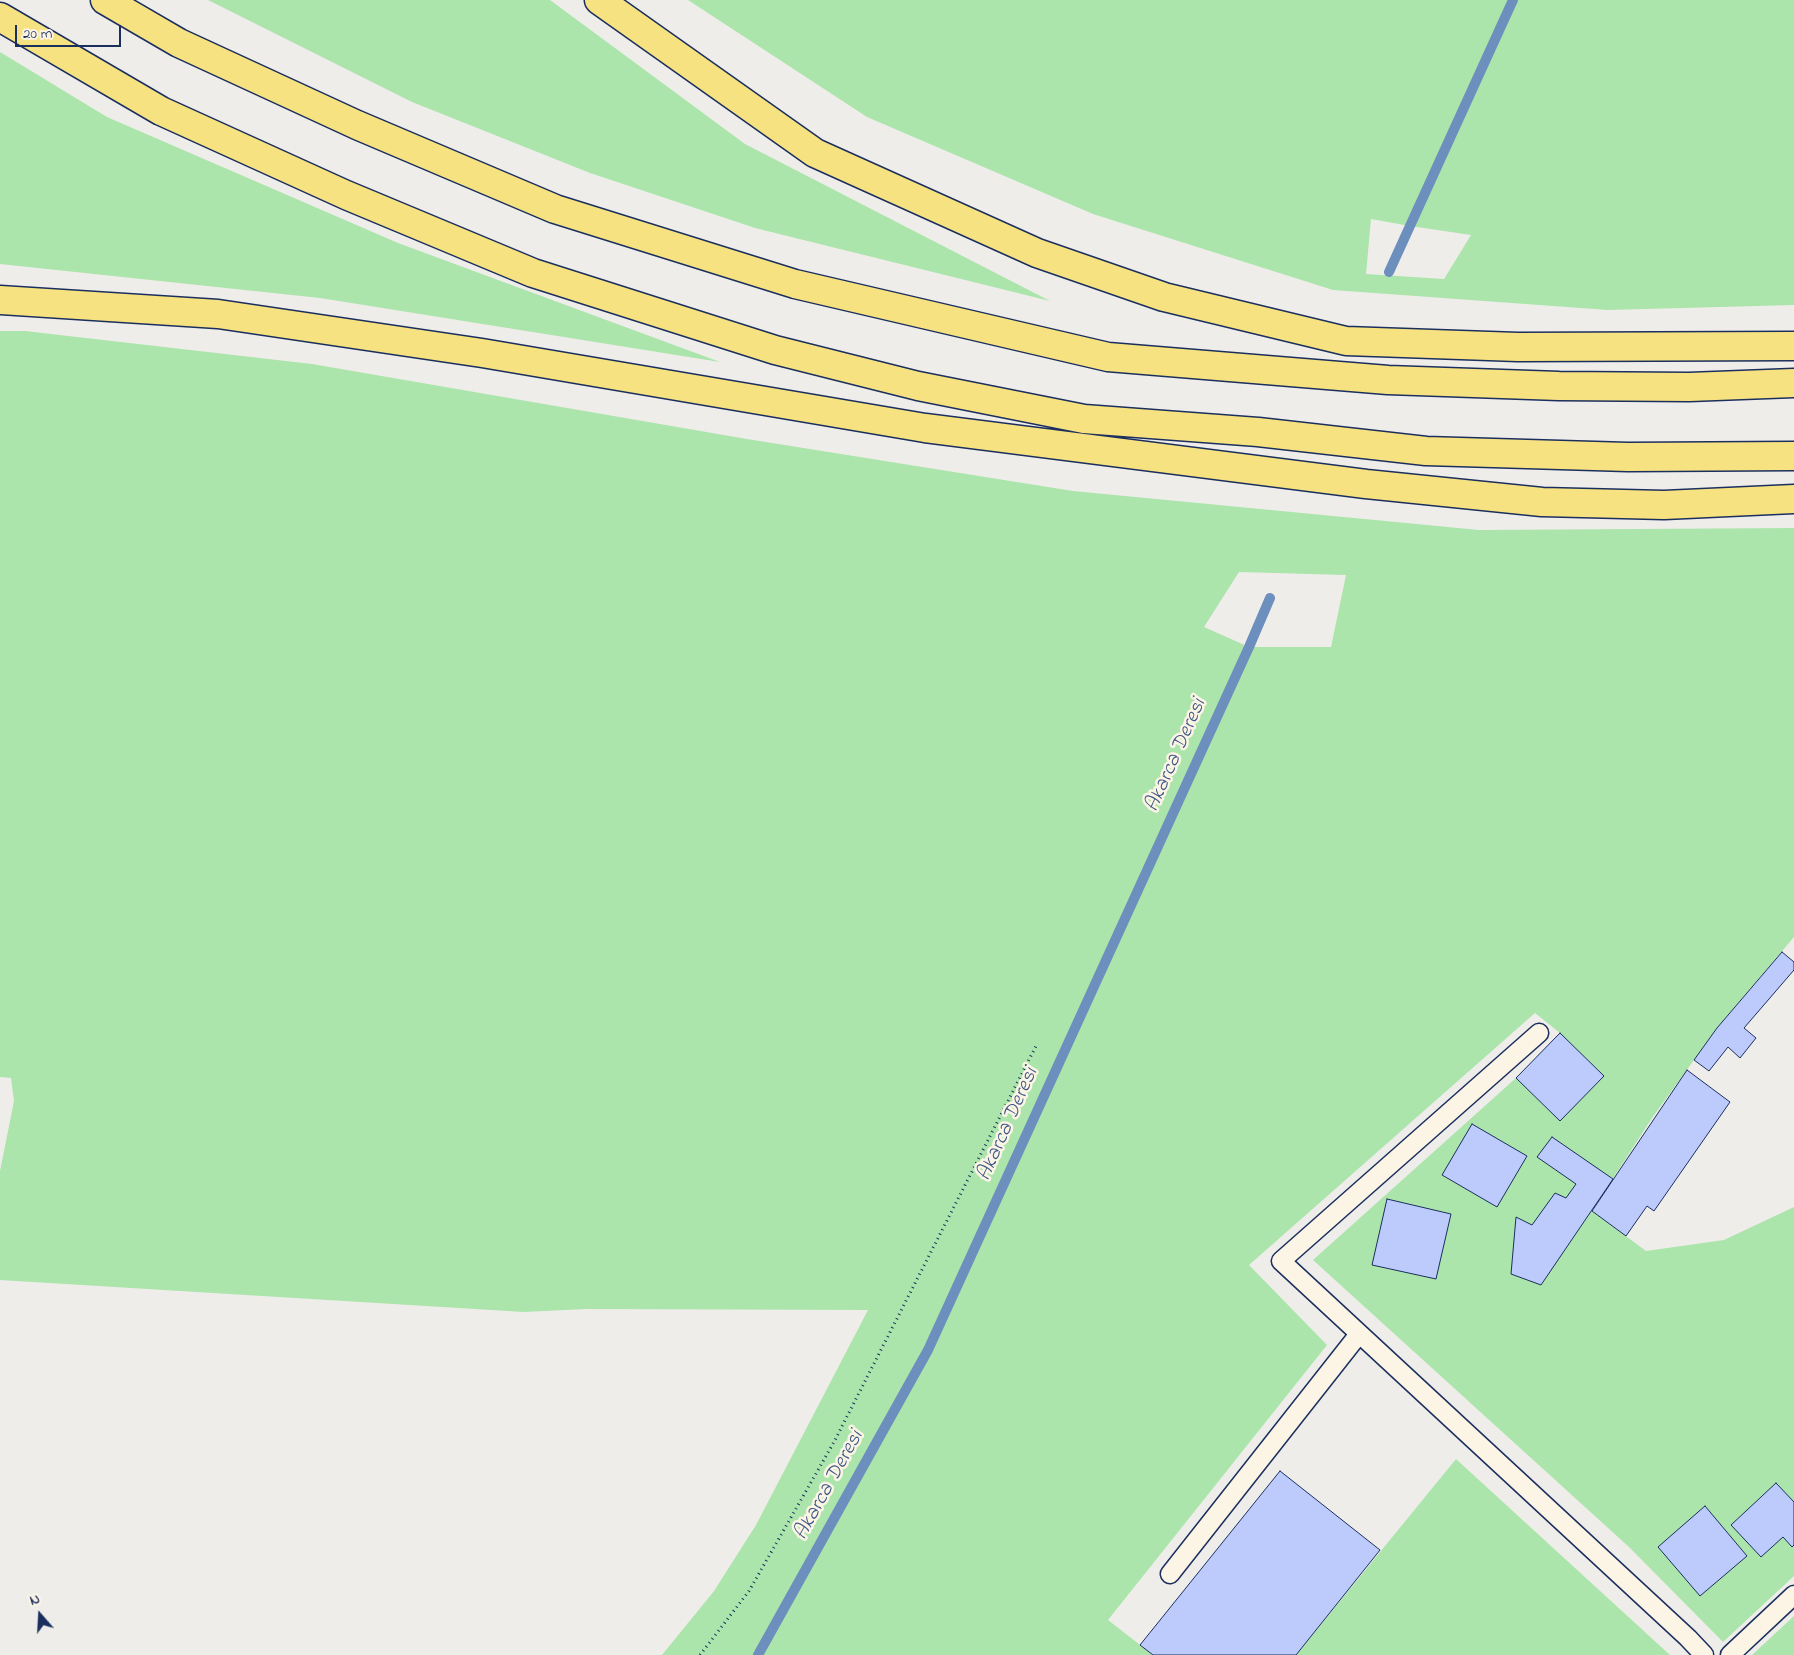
<!DOCTYPE html>
<html>
<head>
<meta charset="utf-8">
<style>
  body { margin:0 }
  #map { position:relative; width:1794px; height:1655px; overflow:hidden; background:#efedea; font-family:"Indie Flower",sans-serif }
  canvas { display:block }
  .north { position:absolute; left:15px; top:1590px; width:50px; height:50px; -webkit-text-stroke:4px #fcf5e5; paint-order:stroke; rotate:341deg; font-size:14px; font-weight:700; line-height:20px; text-align:center; color:#1b2f5e }
  .north::after { content:''; display:block; margin:auto; width:18px; height:22px; background:#1b2f5e; clip-path:polygon(50% 0,100% 100%,50% 72%,0 100%) }
  .scale { position:absolute; left:15px; top:25px; width:106px; height:22px; box-sizing:border-box; border:2px solid #1b2f5e; border-top:0; padding-left:6px; font-size:15px; line-height:18px; white-space:nowrap; color:#1b2f5e; -webkit-text-stroke:4px #fcf5e5; paint-order:stroke }
</style>
</head>
<body>
<div id="map">
<canvas width="1794" height="1655"></canvas>
<div class="north">N</div>
<div class="scale">20 m</div>
</div>
<script>
const c = document.querySelector('canvas').getContext('2d');
c.lineJoin = 'round';
function fill(path, color) {
  c.fillStyle = color;
  c.fill(path, 'evenodd');
}
function poly(rows) {
  const path = new Path2D();
  for (const r of rows) {
    path.moveTo(r[0], r[1]);
    for (let i = 2; i < r.length; i += 2) path.lineTo(r[i], r[i + 1]);
  }
  return path;
}
function strokePath(path, color, width, dash) {
  c.strokeStyle = color;
  c.lineWidth = width;
  c.lineCap = dash ? 'butt' : 'round';
  c.setLineDash(dash || []);
  c.stroke(path);
}
function drawText(font, color, halo, rows, align = 'center') {
  c.font = font + ' "Indie Flower",sans-serif';
  c.lineWidth = 5;
  c.setLineDash([]);
  c.textBaseline = 'middle';
  c.strokeStyle = halo;
  c.fillStyle = color;
  for (const [text, x, y, turn = 0] of rows) {
    c.save();
    c.translate(x, y);
    c.rotate((+turn || 0) * Math.PI / 180);
    c.textAlign = isNaN(turn) ? turn : align;
    if (halo) c.strokeText(text, 0, 0);
    c.fillText(text, 0, 0);
    c.restore();
  }
}
const green = poly([
  [208,0,550,0,745,144,1050,301,755,228,590,173,412,102],
  [688,0,1794,0,1794,305,1608,310,1333,290,1093,214,867,117],
  [1371,219,1410,226,1471,235,1444,279,1366,274],
  [0,52,107,117,398,243,720,362,320,298,0,264],
  [0,331,25,331,312,364,747,439,1073,491,1479,530,1794,528,1794,937,1717,1028,1652,1118,1592,1211,1646,1251,1724,1240,1794,1207,1794,1576,1723,1642,1629,1547,1313,1260,1516,1078,1560,1033,1535,1013,1249,1265,1327,1345,1108,1620,1153,1655,662,1655,714,1591,756,1525,868,1310,586,1309,524,1312,0,1280,0,1171,14,1101,11,1078,0,1077],
  [1239,572,1346,575,1331,647,1249,647,1204,627],
  [1456,1459,1670,1655,1296,1655],
  [1794,1616,1794,1655,1752,1655]
]);
const stream = poly([
  [1389,272,1513,0],
  [758,1655,928,1350,1249,647,1270,598]
]);
const building = poly([
  [1782,952,1794,962,1794,970,1744,1028,1756,1038,1740,1058,1728,1047,1709,1071,1694,1060,1717,1028,1782,952],
  [1560,1033,1604,1076,1560,1121,1516,1078,1560,1033],
  [1687,1070,1730,1102,1654,1211,1647,1206,1626,1236,1592,1211,1687,1070],
  [1472,1124,1527,1156,1497,1207,1442,1175,1472,1124],
  [1552,1137,1613,1179,1541,1285,1511,1274,1516,1217,1532,1225,1555,1193,1566,1198,1576,1184,1537,1157,1552,1137],
  [1387,1199,1451,1214,1436,1279,1372,1265,1387,1199],
  [1280,1471,1380,1550,1296,1655,1153,1655,1140,1645,1280,1471],
  [1776,1483,1794,1502,1794,1545,1792,1547,1783,1537,1761,1557,1731,1525,1776,1483],
  [1705,1506,1747,1556,1700,1596,1658,1547,1705,1506]
]);
const path = poly([
  [700,1655,749,1591,834,1442,1036,1046]
]);
const service = poly([
  [1539,1033,1281,1261,1688,1638,1704,1655],
  [1170,1574,1359,1334],
  [1730,1655,1794,1595]
]);
const motorway = poly([
  [105,0,179,43,357,125,555,209,795,284,1108,357,1388,380,1559,386,1689,387,1794,383],
  [599,0,815,153,1037,253,1164,297,1346,341,1518,347,1794,346],
  [0,17,161,111,346,195,533,273,775,350,918,386,1084,419,1258,432,1426,451,1628,457,1794,456],
  [0,300,218,314,482,353,925,428,1366,484,1542,502,1664,505,1794,499]
]);
const waterNames = [
  ["Akarca Deresi",1177,756,-66],
  ["Akarca Deresi",1009,1125,-66],
  ["Akarca Deresi",830,1486,-61]
];
fill(green, '#abe5ab');
strokePath(stream, '#6c8fbd', 10);
fill(building, '#bccbfc');
strokePath(building, '#1b2f5e', 1);
strokePath(service, '#1b2f5e', 21);
strokePath(motorway, '#1b2f5e', 31);
strokePath(path, '#1b2f5e', 3, [1, 4]);
strokePath(service, '#fcf5e5', 18);
strokePath(motorway, '#f7e281', 28);
drawText('italic 21px', '#3d5786', '#fcf5e5', waterNames);
</script>
</body>
</html>
